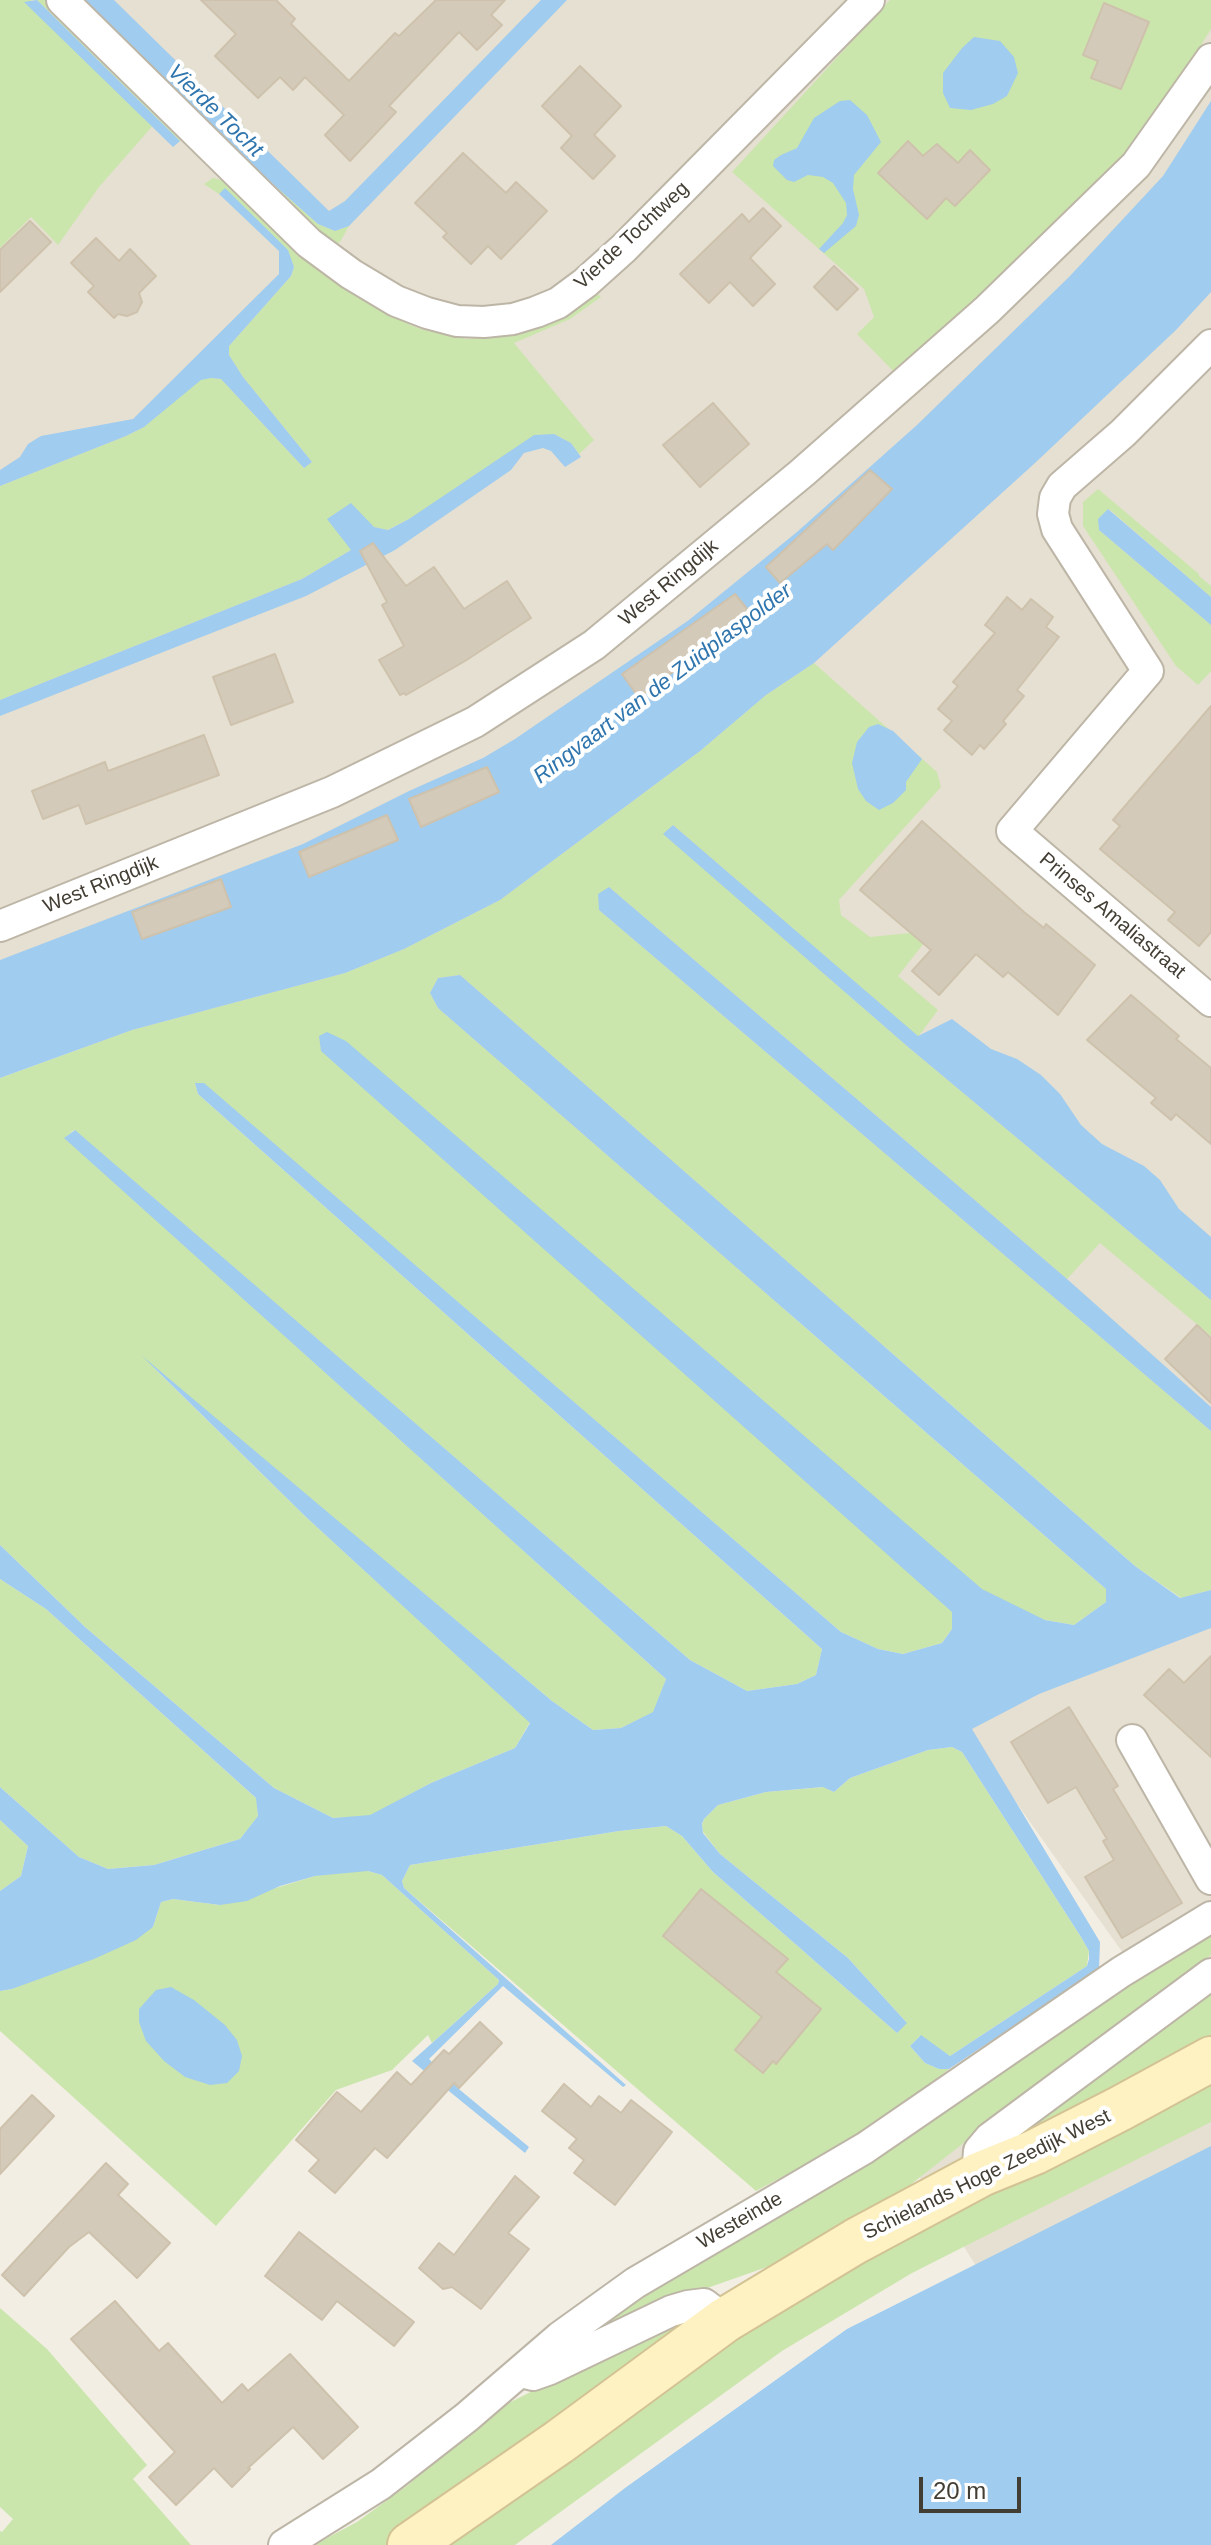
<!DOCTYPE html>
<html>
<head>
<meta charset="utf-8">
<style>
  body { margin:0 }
  #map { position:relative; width:1211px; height:2545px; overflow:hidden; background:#f2eee4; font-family:Arial,sans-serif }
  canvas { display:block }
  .scale { position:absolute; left:919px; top:2477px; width:102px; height:36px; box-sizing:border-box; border:4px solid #433e34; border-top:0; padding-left:10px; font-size:24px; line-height:28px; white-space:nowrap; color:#433e34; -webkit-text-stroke:6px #fff; paint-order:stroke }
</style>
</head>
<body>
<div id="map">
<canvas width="1211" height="2545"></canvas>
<div class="scale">20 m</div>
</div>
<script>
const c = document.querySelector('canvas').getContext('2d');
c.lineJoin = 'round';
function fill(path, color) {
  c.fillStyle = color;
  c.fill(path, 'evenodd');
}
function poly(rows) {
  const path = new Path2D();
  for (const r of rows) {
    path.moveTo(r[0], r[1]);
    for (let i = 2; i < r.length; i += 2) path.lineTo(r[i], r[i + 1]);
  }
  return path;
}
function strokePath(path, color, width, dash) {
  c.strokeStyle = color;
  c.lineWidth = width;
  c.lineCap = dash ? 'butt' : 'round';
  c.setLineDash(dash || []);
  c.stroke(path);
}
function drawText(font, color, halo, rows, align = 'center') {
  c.font = font + ' Arial,sans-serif';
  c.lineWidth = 8;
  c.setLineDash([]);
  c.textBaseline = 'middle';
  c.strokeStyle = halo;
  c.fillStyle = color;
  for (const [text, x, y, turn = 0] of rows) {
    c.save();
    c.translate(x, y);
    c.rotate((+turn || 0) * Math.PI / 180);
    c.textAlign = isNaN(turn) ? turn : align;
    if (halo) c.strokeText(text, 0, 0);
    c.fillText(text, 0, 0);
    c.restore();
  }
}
const residential = poly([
  [0,0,1211,0,1211,1468,0,1018],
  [1211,1620,1211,2172,985,2280,907,2157,1157,2001,952,1712]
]);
const green = poly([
  [0,0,31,0,156,122,99,187,58,245,31,217,0,248],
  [37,0,50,0,183,131,180,141],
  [890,0,1211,0,1211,29,1174,88,1126,154,898,376,857,334,874,317,864,289,732,172],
  [256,169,318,224,335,231,349,226,340,242,330,247,256,181],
  [213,178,234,183,410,325,424,330,466,339,507,334,592,288,601,297,570,319,514,343,594,440,579,454,571,443,554,434,409,519,387,530,374,527,351,550,302,579,0,700,0,486,126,436,144,427,201,379,211,378,221,379,304,468,312,462,243,377,229,355,229,346,291,276,294,267,287,250,225,189,219,194,204,184],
  [1098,489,1199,574,1199,576,1211,586,1211,597,1109,509,1099,530,1211,625,1211,671,1198,685,1176,666,1083,526,1083,502],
  [814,663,937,772,941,787,839,900,841,915,870,937,920,932,928,938,898,976,938,1010,918,1037,673,825,664,834,907,1046,1211,1300,1211,1336,1100,1243,1067,1279,609,887,599,910,1211,1431,1211,1590,1181,1598,1135,1566,460,975,438,978,430,993,438,1008,1106,1589,1106,1602,1074,1625,1045,1620,952,1612,952,1629,942,1643,903,1654,878,1649,841,1632,204,1084,195,1084,198,1094,822,1649,816,1675,797,1684,747,1691,690,1660,74,1130,65,1138,666,1679,654,1712,621,1728,593,1730,552,1701,152,1366,306,1517,530,1722,515,1748,431,1783,370,1816,333,1818,274,1788,85,1627,0,1545,0,1078,132,1030,345,973,404,949,500,900,700,751,766,695],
  [0,1579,46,1609,257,1799,258,1817,240,1839,154,1865,108,1869,79,1857,0,1787],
  [952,1747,962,1752,1081,1937,1089,1951,1087,1966,950,2056,920,2036,910,2046,925,2063,939,2069,949,2069,906,2104,805,2176,795,2170,756,2191,404,1888,402,1881,410,1865,619,1831,666,1826,682,1836,713,1872,897,2033,906,2022,848,1958,720,1854,703,1832,702,1825,704,1819,718,1805,766,1792,824,1787,834,1792,850,1778,928,1750],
  [0,1820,28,1846,21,1876,0,1891],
  [350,1871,368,1871,382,1875,499,1980,498,1984,432,2043,428,2035,392,2070,336,2090,216,2226,0,2031,0,1991,12,1989,153,1927,161,1902,173,1899,220,1905,315,1876],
  [1211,1931,1211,1955,1064,2064,881,2208,784,2261,679,2298,604,2330,568,2340],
  [1211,1992,1211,2045,1111,2097,1017,2136],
  [1211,2075,1211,2122,912,2273,782,2351,515,2545,450,2545,689,2369,861,2258],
  [0,2308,47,2349,147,2465,133,2479,191,2545,0,2545,0,2531,2,2532,13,2519,0,2507],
  [676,2322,687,2325,390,2545,314,2545,357,2522,408,2485,457,2440,501,2407,631,2341]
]);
const water = poly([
  [37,0,180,141,173,147,24,2],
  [85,0,114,0,329,211,345,201,541,0,567,0,349,226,335,231,318,224,256,169],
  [974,37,1000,41,1014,57,1018,73,1007,96,993,104,971,110,950,108,943,93,943,73,962,48],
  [850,100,867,115,881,142,854,175,853,189,859,215,856,226,824,253,819,249,843,223,847,215,846,203,833,183,823,177,808,175,794,182,787,180,773,166,774,160,781,155,797,148,814,118,840,101],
  [1211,101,1211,292,1176,330,1035,463,814,663,766,695,700,751,500,900,404,949,345,973,132,1030,0,1078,0,960,303,844,409,791,483,758,515,739,689,620,797,532,917,425,1069,277,1163,176],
  [225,188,288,250,294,267,291,276,229,346,229,355,243,377,312,462,304,468,221,379,211,378,201,380,144,427,126,436,0,486,0,470,20,457,28,444,41,436,133,419,279,274,279,251,219,194],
  [554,434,571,443,581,457,565,467,551,451,543,448,524,453,511,470,395,550,306,596,0,716,0,700,302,579,351,550,327,519,351,503,374,527,388,530,409,519,534,435],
  [1108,509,1211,597,1211,625,1099,530,1098,519],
  [878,724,893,731,922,759,906,782,906,790,893,803,879,810,866,801,858,789,852,763,857,742,869,727],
  [673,825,918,1036,952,1019,991,1049,1017,1059,1041,1075,1060,1094,1081,1125,1102,1144,1144,1166,1160,1180,1179,1209,1211,1237,1211,1300,907,1046,663,834],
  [609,887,1067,1279,1211,1407,1211,1431,599,910,598,894],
  [460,975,1135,1566,1180,1598,1211,1590,1211,1628,1039,1694,972,1729,1100,1942,1099,1969,949,2069,939,2069,925,2063,910,2046,921,2035,950,2056,1087,1966,1089,1959,1089,1951,1081,1937,962,1752,952,1747,928,1750,850,1778,834,1792,823,1787,766,1792,718,1805,704,1819,702,1824,703,1833,720,1854,848,1958,907,2023,897,2033,713,1872,682,1836,666,1826,619,1831,410,1865,402,1881,404,1888,626,2085,623,2087,503,1986,429,2059,460,2090,529,2147,525,2153,412,2061,498,1984,499,1980,382,1875,368,1871,315,1876,280,1886,247,1901,220,1905,173,1899,161,1902,153,1927,136,1940,94,1959,12,1989,0,1991,0,1891,21,1876,28,1846,0,1820,0,1787,79,1857,108,1869,154,1865,240,1839,258,1816,256,1798,46,1609,0,1579,0,1545,85,1627,274,1788,333,1818,370,1815,431,1783,515,1748,530,1723,306,1517,141,1355,552,1701,593,1730,621,1728,653,1712,666,1679,64,1138,75,1130,690,1660,747,1691,797,1684,816,1675,822,1649,198,1094,195,1083,204,1083,841,1632,878,1649,903,1654,942,1643,952,1629,952,1612,321,1051,319,1036,327,1032,346,1041,982,1589,1045,1620,1074,1625,1106,1602,1106,1589,438,1008,430,993,438,978],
  [171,1987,194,2000,225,2025,237,2040,242,2056,239,2071,227,2083,210,2085,185,2077,164,2061,146,2041,139,2022,139,2009,156,1990],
  [1211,2146,1211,2545,551,2545,625,2488,847,2329]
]);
const building = poly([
  [201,0,276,0,295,19,291,24,349,81,395,33,399,36,436,0,505,0,491,15,502,25,477,50,459,32,389,106,396,112,350,161,325,135,344,115,305,77,293,90,280,77,258,98,215,56,236,34,201,0],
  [1104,3,1149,22,1121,89,1091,78,1098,61,1083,55,1104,3],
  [580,66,621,106,594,135,615,156,593,179,561,148,572,136,542,106,580,66],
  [908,141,923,156,937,144,958,163,970,150,990,170,955,206,946,198,927,219,878,173,908,141],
  [463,153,506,193,516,182,547,211,501,259,488,246,471,264,443,237,447,233,415,203,463,153],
  [763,208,781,226,750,258,775,284,753,306,730,282,709,303,680,274,742,214,749,222,763,208],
  [30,221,51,242,0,292,0,250,30,221],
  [96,238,119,261,130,249,156,276,139,293,142,302,137,312,127,316,118,314,114,318,88,292,94,286,71,263,96,238],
  [834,266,858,289,837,310,814,287,834,266],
  [713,403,749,444,700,487,663,445,713,403],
  [870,470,892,489,833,550,827,544,780,583,766,567,870,470],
  [373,543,406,586,434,567,464,609,507,581,531,618,465,661,406,695,404,693,400,695,379,660,404,646,382,605,387,602,360,551,373,543],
  [735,594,748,610,708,645,639,698,622,674,735,594],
  [1007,597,1022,610,1031,599,1053,617,1046,627,1059,637,1017,690,1024,696,1003,721,1006,724,984,749,980,745,972,755,944,730,952,721,938,709,958,686,953,682,995,633,985,625,1007,597],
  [275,654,293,702,231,725,213,677,275,654],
  [1211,706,1211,932,1199,946,1168,920,1175,912,1100,849,1120,826,1113,820,1211,706],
  [204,735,219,775,86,824,79,805,43,819,32,791,105,762,108,771,204,735],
  [487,767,499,792,421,827,409,799,487,767],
  [387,815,398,840,309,877,299,852,387,815],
  [922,821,1024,912,1044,928,1046,924,1095,965,1058,1015,1008,972,1003,977,976,954,939,995,912,971,931,950,860,890,922,821],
  [221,879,231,907,142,939,132,912,221,879],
  [1131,995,1179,1036,1176,1039,1211,1068,1211,1144,1176,1114,1171,1120,1151,1103,1156,1098,1087,1040,1131,995],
  [1197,1325,1211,1338,1211,1403,1165,1359,1197,1325],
  [1211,1656,1211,1757,1144,1695,1169,1669,1184,1683,1211,1656],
  [1069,1707,1118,1786,1113,1789,1182,1903,1122,1938,1085,1877,1114,1860,1103,1841,1107,1839,1076,1787,1048,1803,1011,1742,1069,1707],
  [701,1889,788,1959,776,1972,821,2009,776,2064,773,2061,763,2073,735,2050,762,2017,663,1936,701,1889],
  [480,2022,502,2043,459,2088,454,2083,387,2158,375,2148,335,2193,309,2171,319,2160,296,2140,337,2092,361,2112,397,2072,411,2085,444,2050,449,2054,480,2022],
  [564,2084,591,2107,599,2096,621,2113,631,2100,672,2132,615,2205,574,2173,584,2160,569,2148,577,2139,542,2111,564,2084],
  [32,2095,54,2116,0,2174,0,2129,32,2095],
  [106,2163,128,2184,118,2195,170,2243,137,2278,89,2232,69,2247,24,2296,2,2275,106,2163],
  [515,2176,539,2197,508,2233,529,2249,481,2309,452,2287,443,2289,419,2268,439,2243,454,2255,515,2176],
  [299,2232,414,2322,394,2346,337,2301,322,2320,265,2276,299,2232],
  [115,2301,159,2351,168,2343,222,2403,242,2384,248,2391,290,2354,358,2427,323,2459,293,2427,248,2468,250,2469,232,2487,214,2468,176,2505,149,2477,175,2452,71,2339,115,2301]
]);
const street = poly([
  [62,0,309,243,351,274,396,301,427,313,457,321,484,322,513,319,536,312,558,303,585,283,624,248,869,0],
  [1211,345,1123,433,1062,486,1055,498,1053,514,1057,529,1148,671,1012,831,1211,1001],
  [0,926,332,792,475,722,594,645,802,473,987,310,1136,165,1211,59],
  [1132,1740,1211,1879],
  [981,2174,978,2164,979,2151,990,2138,1211,1974],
  [521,2372,533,2375,550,2369,671,2311,688,2306,704,2304,725,2320],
  [284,2545,381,2484,467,2417,560,2337,635,2283,865,2148,1121,1972,1211,1917]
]);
const secondary = poly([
  [410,2545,559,2442,725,2320,856,2241,981,2174,1035,2152,1121,2108,1211,2059]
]);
const streetNames = [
  ["Vierde Tochtweg",632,236,-43],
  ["West Ringdijk",669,583,-40],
  ["West Ringdijk",101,885,-22],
  ["Prinses Amaliastraat",1112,916,40],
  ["Schielands Hoge Zeedijk West",987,2175,-26],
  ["Westeinde",740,2221,-30]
];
const waterNames = [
  ["Vierde Tocht",215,111,44],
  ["Ringvaart van de Zuidplaspolder",663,684,-37]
];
fill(residential, '#e6e0d2');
fill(green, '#cbe6ac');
fill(water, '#a0ccef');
fill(building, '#d3cab9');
strokePath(building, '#cec2ad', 2);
strokePath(street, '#bdb6a7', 34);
strokePath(secondary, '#d2c294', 48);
strokePath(street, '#fff', 30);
strokePath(secondary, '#fef1c2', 44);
drawText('20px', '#433e34', '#fff', streetNames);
drawText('italic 22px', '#2f75ad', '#fff', waterNames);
</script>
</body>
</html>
